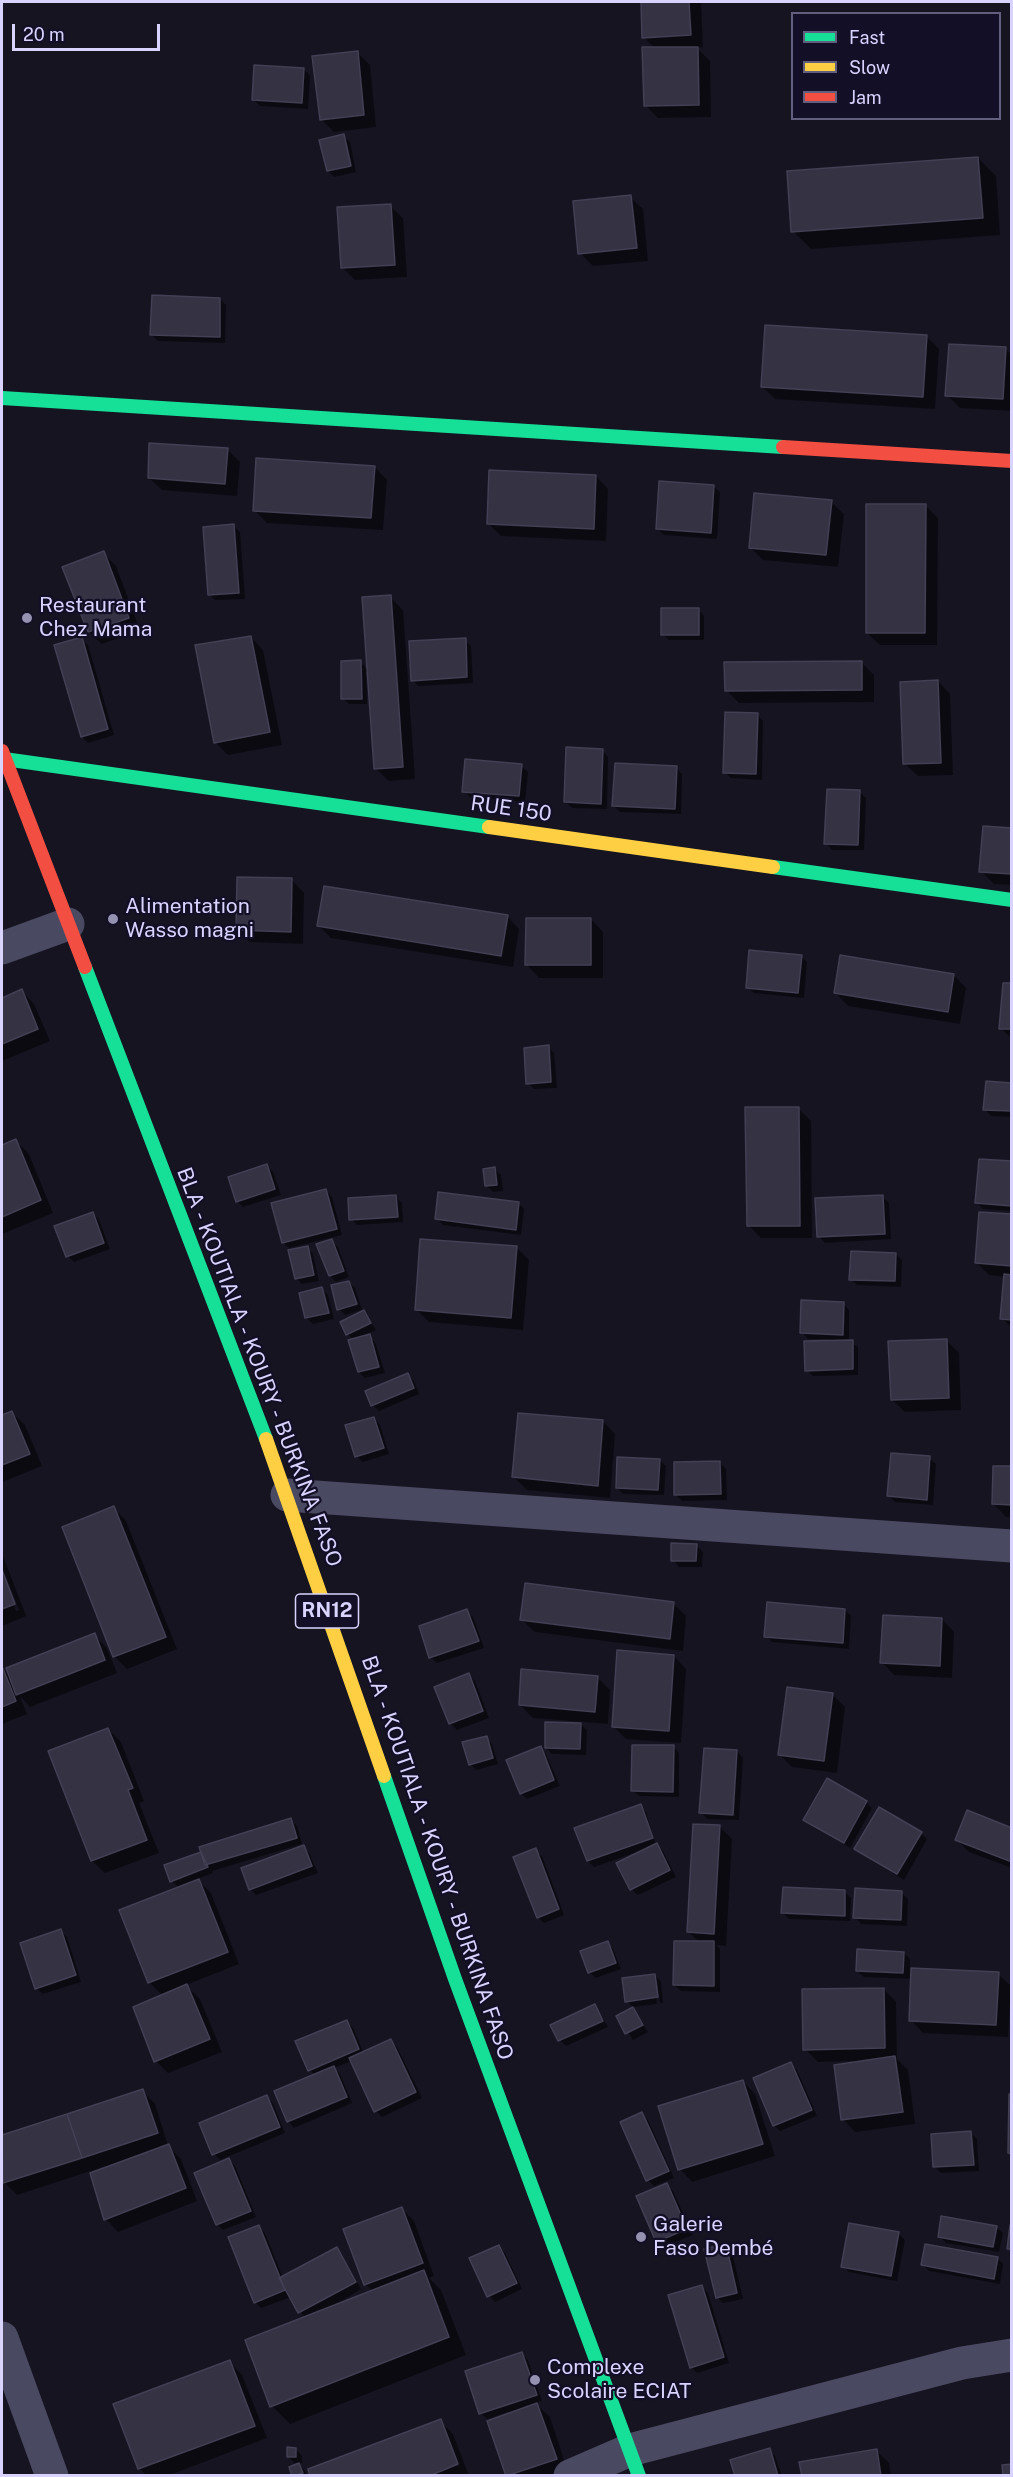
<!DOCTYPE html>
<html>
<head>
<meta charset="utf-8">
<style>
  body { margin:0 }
  #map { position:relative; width:1013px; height:2477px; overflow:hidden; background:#161421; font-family:"Public Sans",sans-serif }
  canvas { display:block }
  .frame { position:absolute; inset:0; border:3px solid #d9d4ff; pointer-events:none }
  .legend { position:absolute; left:791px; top:12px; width:210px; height:108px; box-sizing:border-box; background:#130f26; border:2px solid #625e7d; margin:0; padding:8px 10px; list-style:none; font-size:18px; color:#d9d4ff }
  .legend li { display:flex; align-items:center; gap:12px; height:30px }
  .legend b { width:30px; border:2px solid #625e7d }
  .scale { position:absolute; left:12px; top:24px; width:148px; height:27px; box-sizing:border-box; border:3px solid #d9d4ff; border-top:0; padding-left:8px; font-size:18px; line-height:21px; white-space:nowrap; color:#d9d4ff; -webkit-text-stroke:4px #130f26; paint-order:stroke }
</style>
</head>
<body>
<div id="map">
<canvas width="1013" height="2477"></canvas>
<div class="frame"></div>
<ul class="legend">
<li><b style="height:8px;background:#16e098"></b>Fast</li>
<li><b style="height:8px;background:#ffcf43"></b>Slow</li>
<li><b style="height:8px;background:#f24e42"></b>Jam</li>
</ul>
<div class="scale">20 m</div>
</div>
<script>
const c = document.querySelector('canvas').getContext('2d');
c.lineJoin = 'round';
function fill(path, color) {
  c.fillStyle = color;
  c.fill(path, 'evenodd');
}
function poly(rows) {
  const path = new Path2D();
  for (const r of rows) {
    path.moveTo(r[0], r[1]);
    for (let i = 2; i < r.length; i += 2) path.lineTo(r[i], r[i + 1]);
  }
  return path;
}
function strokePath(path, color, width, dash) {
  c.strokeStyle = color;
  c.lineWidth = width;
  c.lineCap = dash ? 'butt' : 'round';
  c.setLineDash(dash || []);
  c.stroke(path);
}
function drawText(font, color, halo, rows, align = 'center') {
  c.font = font + ' "Public Sans",sans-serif';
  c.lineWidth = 4.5;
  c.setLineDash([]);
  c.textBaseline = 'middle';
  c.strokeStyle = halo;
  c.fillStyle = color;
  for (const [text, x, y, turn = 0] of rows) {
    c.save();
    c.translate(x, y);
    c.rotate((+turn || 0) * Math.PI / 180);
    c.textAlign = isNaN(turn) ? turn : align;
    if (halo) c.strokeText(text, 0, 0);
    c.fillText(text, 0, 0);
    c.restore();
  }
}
const shadow = poly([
  [642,2,701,2,703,47,697,48,710,61,711,117,658,118,645,105,655,49,644,37],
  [357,52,370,65,376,127,334,132,321,119],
  [304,69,310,76,308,109,260,106,253,99],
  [343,136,350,142,356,172,334,177,328,171],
  [978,158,996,176,1000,235,811,249,793,231],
  [630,197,643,209,648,261,593,266,580,253],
  [390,206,403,218,407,277,355,280,342,267],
  [220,299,226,305,225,343,158,341,152,335],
  [926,336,939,349,935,409,775,399,762,386],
  [1005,348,1012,355,1012,411,960,408,947,395],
  [227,449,240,462,237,496,162,490,149,478],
  [375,467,387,480,383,530,267,523,254,510],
  [596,476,608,489,606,541,501,536,488,523],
  [713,486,720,492,717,539,664,535,657,528],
  [831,502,844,514,838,567,763,560,750,547],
  [925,505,938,518,937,645,880,645,867,633],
  [234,526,240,532,245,599,215,600,209,594],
  [103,553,116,566,140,630,102,644,89,632,64,568],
  [390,597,403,610,415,779,389,781,376,769,369,672,366,672,367,704,349,704,343,698,360,662,369,671],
  [698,609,704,616,704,640,669,640,662,634],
  [251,637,263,650,282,745,228,755,215,742],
  [81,639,88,645,114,735,88,743,82,737],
  [465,640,471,646,473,683,418,686,412,680],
  [862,663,874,675,874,702,739,703,727,691],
  [938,681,950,694,953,775,918,776,905,764],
  [757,714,763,721,762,780,731,778,724,772],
  [602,750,608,757,607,809,572,808,566,802],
  [521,766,528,772,525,802,470,797,464,791],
  [676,768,682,774,681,814,620,812,614,806],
  [859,791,866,798,864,850,832,850,826,843],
  [1012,829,1012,885,994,884,981,871],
  [292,880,304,893,303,944,250,942,237,930],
  [507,916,519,929,513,967,331,938,319,926],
  [591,919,603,932,603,978,539,978,527,965],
  [801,956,807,962,804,998,754,993,748,987],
  [954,975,966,988,960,1024,848,1006,836,993],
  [1012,985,1012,1039,1001,1028],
  [22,991,34,1004,50,1041,2,1061,2,999],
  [548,1047,554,1053,557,1088,534,1089,528,1083],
  [1012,1084,1012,1117,991,1116,985,1109],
  [798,1108,811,1121,812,1238,761,1238,749,1226],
  [16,1141,29,1154,53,1213,2,1234,2,1147],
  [1012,1163,1012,1211,983,1209,977,1203],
  [267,1166,273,1172,281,1195,243,1207,237,1201],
  [495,1169,501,1175,503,1191,493,1192,486,1185],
  [326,1190,332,1197,342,1235,289,1248,283,1242],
  [396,1197,402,1203,403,1222,357,1225,351,1219],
  [883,1197,889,1203,891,1239,825,1243,819,1236],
  [518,1203,524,1209,521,1235,443,1225,437,1218],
  [93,1213,99,1220,110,1249,74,1262,68,1256],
  [1012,1215,1012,1328,1002,1318,1006,1277,989,1275,977,1263],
  [331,1240,338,1247,349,1277,336,1282,330,1276],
  [307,1248,313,1254,319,1281,302,1284,296,1278],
  [517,1248,529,1260,523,1330,429,1322,416,1309],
  [896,1254,902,1260,901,1287,857,1285,851,1279],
  [349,1282,355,1288,362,1310,345,1315,339,1309],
  [322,1289,328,1295,334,1319,313,1324,306,1317],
  [843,1303,849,1310,849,1341,858,1347,858,1375,813,1376,807,1370,828,1339,808,1339,802,1332],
  [364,1312,376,1330,367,1334,375,1342,385,1373,365,1378,359,1372,354,1340,347,1334],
  [946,1340,959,1353,961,1410,905,1412,892,1400],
  [408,1375,414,1381,419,1394,379,1411,373,1405],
  [12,1413,25,1425,42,1466,2,1482,2,1417],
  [374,1418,380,1425,389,1454,363,1462,356,1456],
  [603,1421,615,1434,610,1498,527,1490,514,1477],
  [929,1458,936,1464,933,1505,895,1502,889,1496],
  [659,1460,666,1466,664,1495,623,1494,617,1487],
  [720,1463,726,1469,727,1500,682,1501,676,1495],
  [1012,1468,1012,1517,1006,1517,994,1504],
  [114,1508,126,1521,177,1649,127,1669,114,1656],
  [696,1545,703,1552,702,1567,679,1567,673,1560],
  [2,1553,26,1616,2,1626,2,1574,16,1611,19,1610,2,1566],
  [674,1604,686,1616,683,1651,535,1632,522,1620],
  [845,1610,851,1616,849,1649,772,1642,766,1636],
  [467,1611,473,1617,484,1648,437,1663,431,1657],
  [942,1619,954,1632,952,1678,894,1675,882,1662],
  [94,1635,107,1648,117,1673,30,1707,20,1696,27,1714,2,1724,2,1668,11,1678],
  [674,1656,686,1669,681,1743,626,1739,613,1726],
  [468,1674,475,1681,489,1718,457,1730,451,1724,436,1687],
  [597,1677,610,1690,608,1724,533,1718,520,1705],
  [833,1695,845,1707,837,1773,792,1767,779,1754],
  [580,1724,587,1730,586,1755,552,1754,546,1748],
  [108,1729,121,1742,144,1801,139,1803,159,1853,105,1873,92,1861],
  [486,1738,492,1744,498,1764,476,1770,470,1764],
  [673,1746,679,1753,679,1797,639,1796,632,1790],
  [540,1747,546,1754,560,1786,527,1799,521,1793],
  [737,1751,743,1758,739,1820,707,1819,701,1812],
  [866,1802,872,1808,850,1848,805,1820],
  [640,1806,646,1812,656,1845,663,1851,676,1877,638,1895,631,1889,640,1851,594,1867,588,1861],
  [291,1820,297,1826,302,1844,212,1871,213,1873,197,1879,211,1893,239,1964,186,1985,200,1999,222,2052,168,2073,156,2061,163,1996,149,1982,179,1888,172,1881,202,1853],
  [720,1827,732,1839,726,1946,716,1945,720,1949,720,1992,681,1991,674,1985,699,1942,688,1931],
  [1012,1829,1012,1868,969,1852,957,1840],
  [921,1833,927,1839,904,1880,856,1849],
  [303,1847,309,1853,318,1873,256,1895,250,1889],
  [535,1850,542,1856,564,1915,544,1923,538,1917],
  [845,1892,851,1898,850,1921,789,1919,782,1912],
  [901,1892,908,1899,907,1926,861,1924,855,1917],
  [60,1931,67,1937,81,1982,43,1994,36,1988],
  [607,1943,613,1949,621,1969,596,1978,589,1972],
  [904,1953,910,1959,910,1969,998,1974,1011,1986,1008,2037,923,2033,911,2020,912,1979,864,1977,857,1971],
  [655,1975,661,1982,663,2003,660,2003,657,1980,654,1980,657,2004,633,2007,627,2001],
  [884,1989,896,2002,897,2059,908,2070,915,2124,855,2132,843,2119,854,2061,818,2062,805,2049],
  [595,2006,608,2027,566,2046,560,2040],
  [632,2009,648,2032,633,2040,618,2017],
  [347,2021,353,2028,364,2054,391,2041,397,2047,422,2098,382,2117,376,2111,352,2061,334,2068,340,2074,352,2103,294,2128,288,2121,315,2075,310,2070],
  [791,2064,797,2070,817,2116,780,2131,774,2125],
  [743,2081,755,2094,775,2156,692,2182,680,2169],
  [143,2091,155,2104,168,2146,181,2159,197,2201,118,2232,106,2219,106,2166,17,2195,4,2182,2,2137],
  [267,2097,273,2103,285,2133,220,2160,214,2154],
  [642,2114,648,2120,674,2178,654,2186,648,2180],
  [971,2133,977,2139,979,2171,941,2173,935,2167],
  [229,2160,235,2166,256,2217,223,2230,217,2224],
  [667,2185,673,2191,693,2235,663,2247,657,2241],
  [402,2209,414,2221,434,2276,429,2278,441,2290,466,2355,290,2424,272,2406,305,2318,291,2297,261,2308,255,2302,259,2227,265,2233,283,2278,336,2249,342,2255,361,2289,329,2309,373,2291,365,2284],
  [851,2225,899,2234,905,2240,897,2281,849,2272,843,2266],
  [996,2227,1003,2233,999,2252,946,2243,940,2237],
  [726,2245,732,2252,743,2299,723,2303,717,2297],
  [498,2246,505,2253,522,2289,495,2302,489,2296],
  [997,2258,1003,2264,1000,2284,929,2271,923,2265],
  [701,2286,708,2293,729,2363,697,2373,691,2367],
  [522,2354,528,2360,542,2401,535,2403,550,2417,568,2472,558,2476,508,2476,489,2422,512,2414,511,2411,487,2419,481,2413],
  [230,2362,242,2375,267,2438,167,2476,147,2476,139,2468,115,2405],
  [440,2421,453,2434,469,2476,312,2476],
  [296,2449,302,2456,302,2463,294,2463,288,2456],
  [769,2450,775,2456,782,2476,737,2476],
  [876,2450,889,2463,891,2476,803,2476],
  [299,2464,305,2471,307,2476,294,2476,291,2468]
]);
const building = poly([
  [641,2,689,2,691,35,642,38,641,2],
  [642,47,698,47,699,105,644,106,642,47],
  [358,51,364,115,320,120,312,56,358,51],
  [254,65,304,68,302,103,252,100,254,65],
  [344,134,351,166,327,171,319,140,344,134],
  [978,157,983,218,791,232,787,171,978,157],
  [631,195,637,248,578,254,573,201,631,195],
  [391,204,395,265,341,268,337,207,391,204],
  [152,295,220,298,220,337,150,335,152,295],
  [765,325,927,335,923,397,761,387,765,325],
  [949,344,1006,347,1003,399,945,396,949,344],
  [149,443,228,448,225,484,148,478,149,443],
  [256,458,375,466,371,518,253,511,256,458],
  [489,470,596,475,594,529,487,524,489,470],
  [659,481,714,485,711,533,656,529,659,481],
  [754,493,832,500,826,555,749,548,754,493],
  [866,504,926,504,925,633,866,633,866,504],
  [234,524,239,593,208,595,203,527,234,524],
  [104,551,129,618,88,632,62,567,104,551],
  [391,595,403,767,374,769,362,597,391,595],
  [661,608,699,608,699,635,661,635,661,608],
  [251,636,270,732,214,743,195,645,251,636],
  [82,637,108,729,81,737,54,645,82,637],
  [466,638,467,677,411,681,409,641,466,638],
  [361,660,362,699,341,699,341,661,361,660],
  [862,661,862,690,725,691,724,662,862,661],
  [938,680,941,763,903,764,900,682,938,680],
  [725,712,758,713,756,774,723,773,725,712],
  [566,747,603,749,601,804,564,802,566,747],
  [465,759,522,764,519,796,462,792,465,759],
  [615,763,677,766,675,809,612,806,615,763],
  [827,789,860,790,858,845,824,844,827,789],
  [983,826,1012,828,1012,874,979,872,983,826],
  [237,877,292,878,291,932,236,930,237,877],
  [324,886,508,915,501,956,317,926,324,886],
  [526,918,591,918,591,965,525,965,526,918],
  [749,950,802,955,798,993,746,988,749,950],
  [840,955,954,974,948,1012,834,993,840,955],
  [1003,983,1012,983,1012,1029,999,1029,1003,983],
  [22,989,38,1029,2,1044,2,998,22,989],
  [549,1045,551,1082,526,1084,524,1048,549,1045],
  [986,1081,1012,1083,1012,1111,983,1110,986,1081],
  [745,1107,799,1107,800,1226,747,1226,745,1107],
  [16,1139,41,1200,2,1217,2,1145,16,1139],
  [979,1159,1012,1161,1012,1206,975,1203,979,1159],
  [267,1164,275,1189,236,1202,228,1177,267,1164],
  [495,1167,497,1185,485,1186,483,1169,495,1167],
  [326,1189,337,1229,282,1243,271,1203,326,1189],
  [438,1192,519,1202,516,1230,435,1219,438,1192],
  [396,1195,398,1217,349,1220,348,1198,396,1195],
  [883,1195,885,1234,817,1237,815,1198,883,1195],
  [93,1212,104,1243,66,1257,54,1226,93,1212],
  [979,1212,1012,1214,1012,1266,975,1263,979,1212],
  [332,1239,344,1271,329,1276,316,1244,332,1239],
  [420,1239,517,1246,511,1318,415,1310,420,1239],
  [308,1246,314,1275,295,1279,288,1250,308,1246],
  [851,1251,896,1253,895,1281,849,1280,851,1251],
  [1004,1274,1012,1275,1012,1320,1000,1319,1004,1274],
  [349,1281,357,1304,337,1310,331,1285,349,1281],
  [322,1287,329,1313,305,1318,299,1293,322,1287],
  [801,1300,844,1302,843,1335,800,1333,801,1300],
  [364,1310,371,1323,346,1335,340,1322,364,1310],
  [370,1334,379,1367,358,1372,348,1340,370,1334],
  [947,1339,949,1398,891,1400,888,1341,947,1339],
  [853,1340,853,1369,805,1371,804,1341,853,1340],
  [408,1373,414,1388,371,1406,365,1391,408,1373],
  [12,1411,30,1454,2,1465,2,1415,12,1411],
  [518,1413,603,1420,598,1486,512,1477,518,1413],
  [374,1417,384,1448,355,1457,345,1425,374,1417],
  [891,1453,930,1456,927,1500,887,1496,891,1453],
  [617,1457,660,1459,658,1490,616,1488,617,1457],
  [720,1461,721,1494,674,1495,674,1462,720,1461],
  [993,1466,1012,1466,1012,1505,992,1504,993,1466],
  [114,1506,166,1637,113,1657,62,1527,114,1506],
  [671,1543,697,1544,696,1561,671,1561,671,1543],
  [2,1570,15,1604,2,1609,2,1570],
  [525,1583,674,1602,670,1639,520,1620,525,1583],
  [767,1602,845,1609,843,1643,764,1637,767,1602],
  [467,1609,479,1641,429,1658,419,1626,467,1609],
  [883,1615,942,1618,940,1666,880,1663,883,1615],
  [95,1633,105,1660,16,1695,6,1668,95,1633],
  [617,1650,674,1655,669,1731,612,1727,617,1650],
  [2,1666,16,1701,2,1707,2,1666],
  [521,1669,598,1676,595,1712,519,1705,521,1669],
  [469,1673,483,1711,449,1724,434,1687,469,1673],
  [787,1687,833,1693,824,1761,778,1755,787,1687],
  [545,1722,581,1723,580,1749,545,1748,545,1722],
  [108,1728,133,1788,128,1790,147,1840,91,1861,48,1751,108,1728],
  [487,1736,493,1758,469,1765,462,1742,487,1736],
  [632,1745,674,1745,673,1792,631,1791,632,1745],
  [541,1746,554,1780,520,1794,506,1760,541,1746],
  [704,1748,737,1750,733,1815,699,1813,704,1748],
  [827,1778,867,1801,844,1843,803,1820,827,1778],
  [641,1804,653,1838,587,1861,574,1828,641,1804],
  [879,1807,922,1832,897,1874,854,1849,879,1807],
  [967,1810,1012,1828,1012,1862,955,1840,967,1810],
  [291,1818,297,1838,205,1865,199,1847,291,1818],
  [693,1824,720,1825,714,1934,687,1932,693,1824],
  [657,1843,670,1870,630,1890,616,1863,657,1843],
  [304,1845,312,1866,249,1890,241,1868,304,1845],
  [536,1848,559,1909,537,1918,513,1857,536,1848],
  [201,1852,208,1867,170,1882,164,1865,201,1852],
  [199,1879,228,1952,148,1983,119,1910,199,1879],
  [783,1887,845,1890,845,1916,781,1913,783,1887],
  [855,1888,902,1891,901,1920,853,1918,855,1888],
  [61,1929,76,1975,35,1989,20,1943,61,1929],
  [608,1941,616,1963,588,1973,580,1951,608,1941],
  [674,1941,714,1941,714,1986,673,1985,674,1941],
  [857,1949,904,1952,903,1973,856,1971,857,1949],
  [911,1968,999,1972,996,2025,909,2021,911,1968],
  [655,1974,658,1997,625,2002,622,1978,655,1974],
  [187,1984,210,2039,154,2062,133,2007,187,1984],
  [884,1988,885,2048,803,2050,802,1989,884,1988],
  [595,2004,603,2021,558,2041,550,2025,595,2004],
  [633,2007,643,2025,625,2034,616,2016,633,2007],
  [347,2020,359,2049,308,2071,295,2041,347,2020],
  [391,2039,416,2092,374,2112,349,2058,391,2039],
  [895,2056,903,2112,841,2120,834,2065,895,2056],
  [791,2062,812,2110,773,2126,753,2078,791,2062],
  [334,2066,347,2097,287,2122,274,2091,334,2066],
  [743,2080,763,2144,678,2170,658,2106,743,2080],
  [143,2089,158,2133,82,2158,67,2114,143,2089],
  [1009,2094,1012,2094,1012,2154,1008,2153,1009,2094],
  [267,2095,280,2127,212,2155,199,2123,267,2095],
  [642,2112,669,2171,646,2181,620,2122,642,2112],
  [67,2114,82,2158,3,2183,2,2135,67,2114],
  [971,2131,974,2165,933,2167,931,2134,971,2131],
  [169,2144,186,2188,104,2220,90,2173,169,2144],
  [229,2158,251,2211,216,2225,194,2173,229,2158],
  [667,2183,687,2229,656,2242,636,2196,667,2183],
  [402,2207,423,2263,364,2285,343,2229,402,2207],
  [941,2216,997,2226,993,2247,938,2237,941,2216],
  [849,2223,899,2232,891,2276,841,2267,849,2223],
  [259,2225,285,2290,254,2303,228,2237,259,2225],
  [1010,2225,1012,2225,1012,2249,1007,2249,1010,2225],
  [726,2244,737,2293,716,2298,704,2249,726,2244],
  [925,2244,998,2257,994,2279,921,2265,925,2244],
  [499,2245,517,2283,487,2297,469,2258,499,2245],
  [337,2247,356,2282,298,2313,279,2278,337,2247],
  [424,2270,449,2337,270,2407,245,2340,424,2270],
  [702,2285,724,2357,690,2368,668,2295,702,2285],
  [522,2352,537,2395,479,2414,465,2371,522,2352],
  [230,2360,255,2426,138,2469,113,2404,230,2360],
  [537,2403,557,2459,506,2476,487,2421,537,2403],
  [441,2419,458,2464,429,2476,310,2476,308,2469,441,2419],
  [287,2447,296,2448,296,2457,287,2457,287,2447],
  [770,2448,778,2476,735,2476,730,2460,770,2448],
  [877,2449,881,2476,802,2476,799,2462,877,2449],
  [299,2463,303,2473,292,2476,289,2467,299,2463],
  [1012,2464,1012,2476,1003,2476,1002,2465,1012,2464]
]);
const street = poly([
  [2,948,68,924],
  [287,1495,1012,1546],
  [2,2338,52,2476],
  [570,2476,630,2450,962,2363,1012,2355]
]);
const fast = poly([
  [2,398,783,447],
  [4,759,489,827],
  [773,867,1012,900],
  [85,967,266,1439],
  [384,1776,455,1979,639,2476]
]);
const slow = poly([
  [489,827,773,867],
  [266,1439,384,1776]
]);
const jam = poly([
  [783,447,1012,461],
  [2,751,85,967]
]);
const markers = [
  [27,618,6,"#9591b1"],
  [113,919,6,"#9591b1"],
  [641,2237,6,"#9591b1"],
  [535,2380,6,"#9591b1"]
];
const shields = [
  [327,1611,63]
];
const shieldNames = [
  ["RN12",327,1611]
];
const poiNames = [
  ["Restaurant",39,606],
  ["Chez Mama",39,630],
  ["Alimentation",125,907],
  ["Wasso magni",125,931],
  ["Galerie",653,2225],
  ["Faso Dembé",653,2249],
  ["Complexe",547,2368],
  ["Scolaire ECIAT",547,2392]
];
const streetNames = [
  ["RUE 150",511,809,8],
  ["BLA - KOUTIALA - KOURY - BURKINA FASO",259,1367,69],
  ["BLA - KOUTIALA - KOURY - BURKINA FASO",437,1858,71]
];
fill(shadow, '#0007');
fill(building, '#343243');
strokePath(building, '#433f54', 1.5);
strokePath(street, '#4a4962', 33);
strokePath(fast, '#16e098', 14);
strokePath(slow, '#ffcf43', 14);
strokePath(jam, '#f24e42', 14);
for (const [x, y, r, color] of markers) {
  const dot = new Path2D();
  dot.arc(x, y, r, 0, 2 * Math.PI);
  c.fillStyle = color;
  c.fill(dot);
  strokePath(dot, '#130f26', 2);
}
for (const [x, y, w] of shields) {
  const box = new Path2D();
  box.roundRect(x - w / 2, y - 17, w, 34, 4.5);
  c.fillStyle = '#130f26';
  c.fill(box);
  strokePath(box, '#d9d4ff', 1.5);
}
drawText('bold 20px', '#d9d4ff', null, shieldNames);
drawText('21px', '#d9d4ff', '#130f26', poiNames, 'left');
drawText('21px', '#d9d4ff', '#130f26', streetNames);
</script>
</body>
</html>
